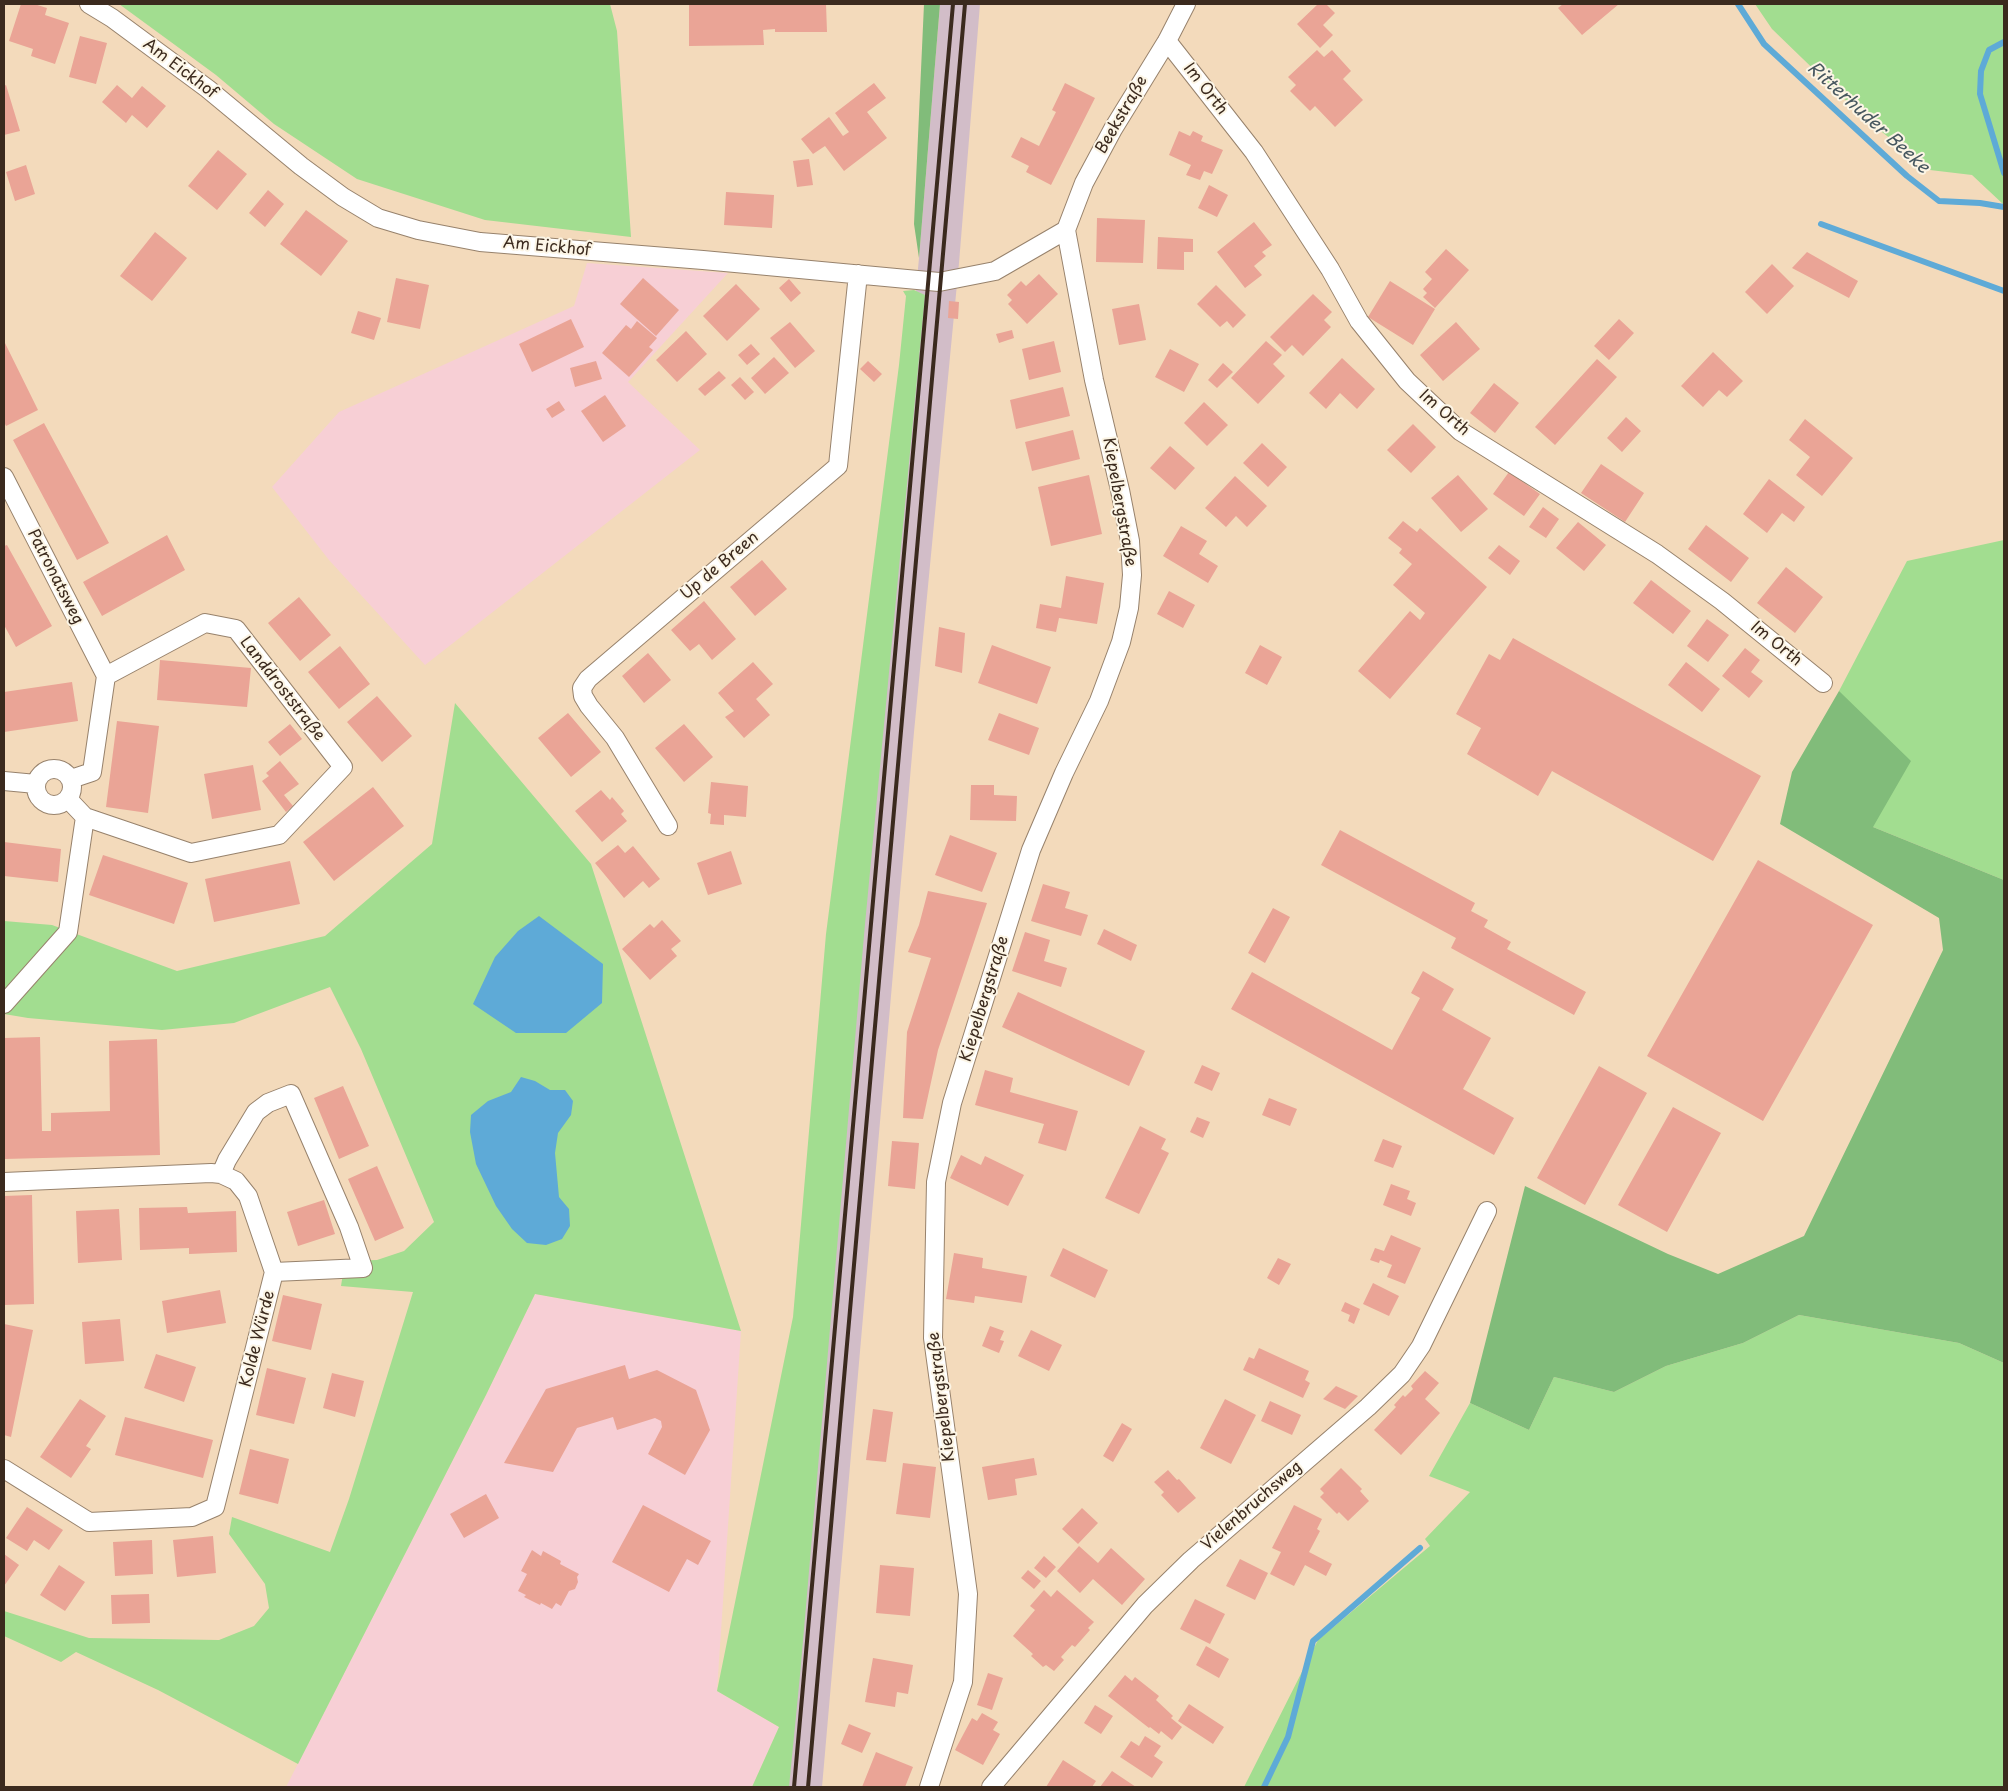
<!DOCTYPE html>
<html>
<head>
<meta charset="utf-8">
<style>
  body { margin:0 }
  #map { position:relative; width:2008px; height:1791px; overflow:hidden; background:#f3dabb; font-family:"Playpen Sans",sans-serif }
  canvas { display:block }
  .frame { position:absolute; inset:0; border:5px solid #3b2a1e; pointer-events:none }
</style>
</head>
<body>
<div id="map">
<canvas width="2008" height="1791"></canvas>
<div class="frame"></div>
</div>
<script>
const c = document.querySelector('canvas').getContext('2d');
c.lineJoin = 'round';
function fill(path, color) {
  c.fillStyle = color;
  c.fill(path, 'evenodd');
}
function poly(rows) {
  const path = new Path2D();
  for (const r of rows) {
    if (r.length === 3) {
      path.moveTo(r[0] + r[2], r[1]);
      path.arc(r[0], r[1], r[2], 0, 2 * Math.PI);
      continue;
    }
    path.moveTo(r[0], r[1]);
    for (let i = 2; i < r.length; i += 2) path.lineTo(r[i], r[i + 1]);
  }
  return path;
}
function strokePath(path, color, width, dash) {
  c.strokeStyle = color;
  c.lineWidth = width;
  c.lineCap = dash ? 'butt' : 'round';
  c.setLineDash(dash || []);
  c.stroke(path);
}
function drawText(font, color, halo, rows, align = 'center') {
  c.font = font + ' "Playpen Sans",sans-serif';
  c.lineWidth = 4;
  c.setLineDash([]);
  c.textBaseline = 'middle';
  c.strokeStyle = halo;
  c.fillStyle = color;
  for (const [text, x, y, turn = 0] of rows) {
    c.save();
    c.translate(x, y);
    c.rotate((+turn || 0) * Math.PI / 180);
    c.textAlign = isNaN(turn) ? turn : align;
    if (halo) c.strokeText(text, 0, 0);
    c.fillText(text, 0, 0);
    c.restore();
  }
}
const built = poly([
  [587,263,728,273,628,382,700,450,425,665,329,560,272,487,339,412,574,306],
  [535,1294,741,1331,717,1691,779,1727,752,1787,286,1787,486,1395]
]);
const industrial = poly([
  [940,4,980,4,959,263,914,732,822,1787,780,1787,856,929,919,258]
]);
const green = poly([
  [119,4,610,4,617,31,631,237,485,220,357,179,274,124,216,75],
  [1755,4,2004,4,2004,205,1972,175,1930,170,1863,117,1772,29],
  [914,290,925,295,865,924,800,1675,789,1787,752,1787,779,1727,717,1691,793,1317,826,934,899,365,906,296,903,291],
  [2004,540,2004,880,1873,827,1839,691,1907,561],
  [455,703,591,864,741,1331,535,1294,486,1395,298,1764,158,1690,76,1652,61,1662,4,1636,4,1611,89,1638,219,1640,254,1626,269,1608,265,1584,229,1534,232,1517,330,1552,349,1499,413,1292,341,1286,345,1261,377,1260,404,1251,434,1222,361,1049,330,987,234,1023,162,1030,28,1018,4,1014,4,921,52,925,177,971,325,936,432,844],
  [1799,1315,1959,1343,2004,1363,2004,1787,1244,1787,1318,1640,1430,1546,1425,1539,1470,1492,1429,1476,1470,1403,1529,1430,1554,1377,1614,1392,1666,1366,1743,1343]
]);
const forest = poly([
  [924,4,940,4,919,258,914,224],
  [1839,691,1911,761,1873,827,2004,880,2004,1363,1959,1343,1799,1315,1743,1343,1666,1366,1614,1392,1554,1377,1529,1430,1470,1403,1525,1186,1668,1254,1718,1274,1804,1236,1943,950,1939,918,1780,824,1792,772]
]);
const water = poly([
  [539,916,603,964,602,1003,566,1033,516,1033,473,1004,495,957,518,931],
  [521,1077,535,1081,550,1090,565,1090,573,1101,571,1115,558,1133,555,1153,559,1197,569,1209,570,1226,562,1239,546,1245,527,1243,512,1229,496,1206,476,1164,470,1132,471,1115,488,1101,511,1092]
]);
const stream = poly([
  [1738,4,1764,44,1907,176,1939,201,1980,203,2004,207],
  [2004,42,1989,50,1981,71,1980,94,2004,173],
  [1821,224,2004,291],
  [1264,1787,1288,1737,1313,1641,1420,1548]
]);
const building = poly([
  [21,4,34,4,47,8,45,15,69,23,55,64,31,56,33,49,9,41],
  [689,4,826,4,827,32,775,32,775,29,763,30,764,45,689,46],
  [1318,4,1326,4,1335,13,1323,25,1333,35,1320,48,1297,24],
  [1563,4,1619,4,1582,35,1558,8],
  [80,36,107,43,96,84,69,77],
  [1317,50,1324,57,1332,50,1351,71,1343,79,1363,100,1335,127,1315,106,1310,111,1290,91,1296,85,1288,77],
  [874,83,886,98,867,112,887,138,844,171,825,146,813,154,801,139,829,117,843,136,849,132,835,113],
  [1065,83,1095,98,1051,185,1026,172,1029,166,1011,157,1021,137,1039,146,1056,112,1052,110],
  [6,85,20,131,4,135,4,86],
  [117,85,132,98,142,86,166,106,147,128,132,115,126,123,102,102],
  [1179,131,1190,136,1193,131,1203,136,1201,141,1223,150,1212,174,1204,171,1200,180,1186,175,1191,165,1169,155],
  [218,150,247,174,217,210,188,186],
  [809,159,813,185,797,187,793,161],
  [26,165,35,194,15,201,6,172],
  [1209,185,1228,195,1217,217,1198,208],
  [268,190,284,204,265,227,249,213],
  [726,192,774,195,772,228,724,225],
  [306,210,348,241,321,276,280,244],
  [1097,218,1145,220,1143,263,1096,262],
  [1254,222,1272,245,1262,252,1266,256,1254,266,1262,275,1245,288,1217,252],
  [155,232,187,258,152,301,120,276],
  [1158,237,1193,239,1193,252,1184,252,1184,270,1157,269],
  [1446,249,1469,270,1435,308,1423,297,1427,293,1423,289,1432,279,1425,272],
  [1807,252,1858,281,1849,298,1792,268],
  [1772,264,1794,286,1767,314,1745,292],
  [1039,274,1058,294,1027,324,1008,304,1012,300,1007,295,1021,281,1026,286],
  [396,278,429,285,420,329,387,322],
  [643,278,679,310,656,336,620,304],
  [789,279,801,293,791,302,779,288],
  [1390,281,1435,309,1413,345,1368,317],
  [736,284,760,309,727,341,703,316],
  [1216,285,1246,315,1233,328,1227,321,1220,327,1197,304],
  [1313,294,1332,312,1324,320,1331,327,1303,356,1292,345,1285,352,1270,337],
  [949,301,959,302,958,319,948,318],
  [1139,304,1146,340,1119,345,1112,309],
  [358,311,381,318,374,340,351,333],
  [571,319,584,347,532,372,519,344],
  [1619,319,1634,333,1609,360,1594,346],
  [637,321,657,338,649,347,653,350,629,377,602,353,626,325,631,329],
  [790,322,815,351,795,368,770,338],
  [1456,322,1480,349,1443,381,1420,355],
  [1012,330,1014,338,999,343,996,334],
  [686,331,707,354,677,382,656,360],
  [4,341,38,410,6,426,4,422],
  [1054,341,1061,372,1029,380,1022,349],
  [1266,341,1282,355,1273,364,1285,376,1258,404,1231,378],
  [751,344,760,354,747,365,738,355],
  [1170,349,1199,364,1184,392,1155,377],
  [1713,352,1743,381,1727,397,1719,390,1703,407,1681,386],
  [774,357,789,373,765,394,751,378],
  [1342,358,1375,389,1357,409,1340,393,1326,409,1309,393],
  [1597,359,1617,377,1555,445,1535,427],
  [596,361,602,379,575,387,570,368],
  [868,361,882,374,874,382,860,369],
  [1223,363,1233,372,1217,388,1208,380],
  [719,371,726,378,705,396,698,389],
  [740,377,754,392,745,400,731,385],
  [1494,383,1519,403,1495,433,1470,413],
  [1063,387,1070,416,1016,429,1010,400],
  [605,395,626,426,603,442,581,411],
  [559,401,565,410,552,418,546,409],
  [1204,402,1228,425,1207,446,1184,423],
  [1626,417,1641,431,1622,452,1607,438],
  [1805,419,1853,458,1822,496,1796,475,1810,457,1789,440],
  [44,423,109,543,77,560,13,440],
  [1413,424,1436,447,1411,473,1387,450],
  [1073,430,1080,459,1032,471,1025,442],
  [1262,443,1287,467,1268,487,1243,463],
  [1170,446,1195,468,1175,490,1150,468],
  [1601,464,1644,493,1625,522,1581,493],
  [1509,472,1540,494,1524,516,1493,494],
  [1089,475,1102,534,1051,546,1038,487],
  [1458,475,1488,509,1461,532,1431,498],
  [1235,476,1267,506,1247,527,1236,516,1226,527,1205,508],
  [1769,479,1805,507,1794,522,1782,513,1767,533,1743,514],
  [1543,507,1559,519,1546,538,1529,527],
  [1403,521,1417,532,1420,528,1487,587,1390,699,1358,671,1410,611,1420,620,1425,613,1393,585,1412,564,1399,553,1402,549,1388,538],
  [1578,522,1606,545,1584,571,1556,548],
  [1706,525,1749,558,1731,582,1688,549],
  [1181,526,1207,541,1199,554,1218,566,1208,583,1163,556],
  [167,535,185,570,102,616,83,582],
  [7,545,52,626,16,647,4,625,4,546],
  [1499,545,1520,561,1510,575,1488,558],
  [762,560,787,589,755,616,730,587],
  [1786,567,1823,597,1795,633,1757,603],
  [1066,576,1104,583,1097,624,1059,618,1056,632,1036,628,1040,604,1061,608],
  [1651,580,1691,611,1673,634,1633,603],
  [1169,591,1195,605,1183,628,1157,614],
  [299,597,331,635,300,661,268,623],
  [704,601,736,639,712,660,699,644,690,651,671,630],
  [1707,619,1729,635,1708,662,1687,646],
  [939,627,965,633,962,673,935,666],
  [1513,638,1761,776,1713,861,1552,771,1538,796,1467,754,1481,728,1456,714,1489,654,1500,660],
  [992,645,1051,667,1037,704,978,683],
  [1260,645,1282,657,1267,685,1245,673],
  [340,646,370,684,339,709,308,672],
  [1745,648,1760,660,1751,672,1763,681,1749,698,1722,676],
  [648,653,671,680,644,703,622,676],
  [160,660,251,668,247,707,157,700],
  [753,662,773,684,756,699,770,715,744,738,725,717,734,711,718,693],
  [1686,662,1720,689,1702,712,1668,685],
  [72,682,78,721,4,732,4,692],
  [377,696,412,736,382,762,347,722],
  [568,713,601,752,571,777,538,738],
  [999,713,1039,728,1029,755,988,740],
  [117,721,159,726,148,813,106,807],
  [290,724,302,739,280,756,268,742],
  [684,724,713,757,684,782,655,748],
  [280,761,299,784,284,795,293,806,286,812,262,781,269,776,266,773],
  [253,765,261,810,212,819,204,774],
  [711,782,748,786,746,817,724,815,724,825,710,824,711,814,708,813],
  [971,785,994,785,994,795,1017,796,1016,821,970,820],
  [373,787,404,826,334,881,303,842],
  [601,790,610,800,612,797,624,811,621,814,627,821,602,842,575,811],
  [1340,830,1475,903,1471,911,1488,920,1484,927,1511,942,1507,949,1586,992,1574,1015,1451,948,1456,938,1321,865],
  [950,835,997,853,982,892,935,875],
  [4,842,61,849,58,882,4,876],
  [618,845,625,853,633,846,660,879,649,888,643,881,624,898,595,863],
  [731,851,742,884,708,895,697,863],
  [103,855,188,883,174,924,89,895],
  [1758,860,1873,925,1763,1121,1647,1056],
  [290,861,300,904,214,922,205,879],
  [1043,884,1070,892,1065,908,1088,915,1081,936,1031,921],
  [928,891,987,903,938,1050,923,1119,903,1118,907,1032,931,958,908,952,919,925],
  [1273,908,1290,917,1265,963,1248,953],
  [662,920,681,941,671,949,677,956,650,980,622,949,650,924,654,928],
  [1104,929,1137,945,1131,961,1097,944],
  [1025,932,1050,940,1044,961,1067,968,1061,987,1012,971],
  [1423,971,1454,989,1442,1010,1491,1038,1463,1089,1514,1118,1494,1155,1231,1009,1252,972,1392,1050,1420,998,1411,993],
  [1018,992,1145,1051,1129,1086,1002,1027],
  [40,1037,42,1131,51,1131,51,1113,110,1111,109,1041,157,1039,160,1155,4,1159,4,1038],
  [1202,1065,1220,1073,1212,1091,1194,1083],
  [1599,1066,1647,1093,1585,1205,1537,1178],
  [985,1070,1013,1078,1010,1092,1078,1111,1066,1151,1038,1143,1044,1124,975,1105],
  [343,1086,369,1146,339,1159,314,1098],
  [1269,1098,1297,1109,1290,1126,1262,1115],
  [1673,1107,1721,1133,1667,1232,1618,1205],
  [1197,1117,1210,1122,1203,1138,1190,1132],
  [1140,1126,1166,1139,1161,1149,1169,1153,1139,1214,1105,1198],
  [1383,1139,1402,1146,1393,1168,1374,1161],
  [892,1141,919,1143,915,1189,888,1186],
  [961,1155,981,1165,985,1156,1024,1175,1008,1206,950,1178],
  [377,1166,404,1228,375,1241,348,1179],
  [1391,1184,1410,1191,1407,1199,1416,1203,1411,1216,1383,1205],
  [32,1195,34,1304,4,1305,4,1196],
  [324,1200,335,1234,298,1246,287,1212],
  [187,1207,188,1213,236,1211,237,1252,189,1254,189,1248,140,1250,139,1208],
  [119,1209,122,1260,78,1263,76,1211],
  [1391,1235,1421,1248,1405,1284,1387,1277,1392,1265,1380,1260,1379,1263,1370,1260,1375,1248,1384,1251],
  [1063,1248,1108,1270,1095,1298,1050,1276],
  [954,1253,983,1258,982,1268,1027,1276,1022,1303,975,1296,974,1303,946,1299],
  [1278,1258,1291,1264,1279,1285,1267,1278],
  [1373,1283,1399,1296,1389,1316,1363,1304],
  [220,1290,226,1323,167,1333,162,1301],
  [283,1295,322,1304,311,1350,272,1341],
  [1345,1302,1360,1309,1354,1324,1348,1321,1350,1315,1341,1311],
  [120,1319,124,1361,85,1364,82,1322],
  [4,1324,33,1330,11,1437,4,1435],
  [990,1326,1004,1331,1000,1340,1004,1341,999,1353,982,1346],
  [1031,1330,1062,1345,1049,1371,1018,1356],
  [1259,1348,1309,1371,1305,1380,1310,1383,1303,1398,1243,1370,1249,1357,1254,1359],
  [156,1354,196,1367,184,1402,144,1388],
  [625,1365,629,1379,657,1370,696,1390,710,1430,685,1475,648,1454,662,1427,661,1421,655,1418,617,1430,613,1417,577,1428,553,1472,504,1463,546,1389],
  [267,1368,306,1378,294,1424,256,1415],
  [1425,1371,1439,1383,1425,1399,1440,1413,1401,1455,1374,1430,1396,1407,1394,1405,1403,1395,1405,1397,1413,1389,1411,1386],
  [332,1373,364,1381,355,1417,323,1408],
  [1336,1386,1358,1396,1345,1409,1323,1399],
  [80,1399,106,1416,86,1446,91,1449,71,1478,40,1457],
  [1225,1399,1256,1415,1231,1464,1200,1448],
  [1270,1401,1301,1415,1292,1435,1261,1421],
  [873,1409,893,1412,886,1462,866,1460],
  [125,1417,213,1440,203,1478,115,1455],
  [1122,1423,1132,1429,1113,1462,1103,1456],
  [250,1449,289,1459,278,1504,239,1494],
  [1034,1458,1037,1475,1015,1479,1017,1495,988,1500,982,1467],
  [903,1463,936,1467,930,1518,896,1514],
  [1341,1468,1362,1489,1360,1491,1369,1501,1348,1521,1339,1512,1337,1514,1320,1497,1324,1493,1320,1489],
  [1168,1470,1177,1480,1179,1479,1196,1498,1178,1513,1161,1495,1164,1492,1154,1482],
  [486,1494,499,1518,464,1538,450,1514],
  [643,1505,711,1541,698,1565,687,1559,669,1592,612,1562],
  [1294,1505,1322,1519,1317,1529,1320,1531,1309,1552,1332,1564,1326,1576,1305,1565,1294,1586,1270,1574,1281,1552,1272,1548],
  [27,1507,63,1530,49,1550,34,1540,27,1551,6,1538],
  [1082,1508,1098,1523,1078,1544,1062,1529],
  [213,1536,216,1573,177,1577,173,1540],
  [152,1540,153,1574,115,1576,113,1542],
  [1079,1546,1098,1563,1111,1548,1145,1579,1122,1605,1093,1579,1080,1593,1057,1571],
  [532,1550,541,1556,543,1551,561,1561,560,1564,579,1574,577,1577,578,1582,575,1589,569,1591,561,1606,556,1603,552,1609,541,1603,540,1605,524,1597,526,1595,518,1591,527,1574,521,1571],
  [4,1554,19,1565,4,1586],
  [1044,1556,1056,1567,1046,1578,1034,1568],
  [1240,1559,1268,1573,1255,1600,1226,1586],
  [59,1565,85,1582,65,1611,40,1595],
  [880,1565,914,1568,910,1616,876,1613],
  [1028,1570,1041,1581,1034,1589,1021,1578],
  [1044,1590,1051,1597,1057,1590,1094,1622,1088,1628,1090,1630,1075,1647,1072,1645,1061,1657,1064,1660,1054,1671,1046,1665,1043,1667,1031,1656,1033,1654,1013,1636,1035,1610,1030,1606],
  [149,1594,150,1623,112,1624,111,1595],
  [1195,1599,1225,1614,1210,1644,1180,1629],
  [1206,1646,1229,1659,1219,1678,1196,1665],
  [873,1658,913,1665,908,1694,897,1692,895,1707,865,1702],
  [988,1673,1003,1678,992,1710,977,1705],
  [1125,1675,1132,1681,1135,1677,1159,1696,1156,1700,1173,1716,1171,1718,1182,1727,1172,1740,1161,1731,1159,1734,1150,1727,1149,1728,1108,1696],
  [1189,1704,1224,1727,1213,1744,1178,1721],
  [1095,1705,1113,1716,1101,1734,1084,1723],
  [982,1713,998,1722,993,1730,1000,1734,983,1765,955,1750,972,1718,977,1721],
  [849,1724,871,1733,862,1753,841,1744],
  [1145,1736,1161,1746,1154,1756,1163,1762,1152,1778,1120,1757,1131,1741,1139,1746],
  [876,1752,913,1767,905,1787,862,1787],
  [1063,1760,1096,1781,1092,1787,1046,1787],
  [1112,1771,1136,1787,1100,1787]
]);
const minor = poly([
  [89,4,112,18,208,89,301,166,343,197,378,218,418,230,480,242,703,260,939,282,995,271,1066,230],
  [1167,41,1254,152,1330,269,1359,321,1407,381,1460,431,1657,554,1722,601,1823,683],
  [1066,230,1084,183,1113,129,1167,41,1186,4],
  [4,477,106,676],
  [54,787,18],
  [4,781,36,784],
  [68,799,85,817,191,853,279,835,343,767,236,629,205,623,106,676,92,772,71,779],
  [668,826,615,738,589,706,583,696,582,688,588,679,838,466,858,274],
  [4,1004,68,932,85,817],
  [221,1174,227,1160,256,1112,268,1103,291,1094,349,1227,363,1268,274,1272],
  [4,1182,211,1173,221,1174,236,1181,248,1196,274,1272,215,1507,192,1517,89,1522,4,1469],
  [929,1787,963,1682,968,1594,933,1338,936,1182,952,1103,1031,850,1064,773,1099,701,1121,642,1129,608,1132,575,1130,541,1120,490,1094,380,1066,230],
  [991,1787,1145,1605,1191,1560,1368,1407,1402,1374,1421,1346,1487,1211]
]);
const rail = poly([
  [794,1787,953,4],
  [808,1787,965,4]
]);
const streetNames = [
  ["Am Eickhof",180,69,37],
  ["Im Orth",1205,89,52],
  ["Beekstraße",1122,115,-60],
  ["Am Eickhof",547,247,5],
  ["Im Orth",1444,413,41],
  ["Kiepelbergstraße",1119,502,80],
  ["Up de Breen",720,566,-40],
  ["Patronatsweg",55,577,63],
  ["Im Orth",1776,644,39],
  ["Landdroststraße",282,689,52],
  ["Kiepelbergstraße",985,999,-73],
  ["Kolde Würde",258,1339,-76],
  ["Kiepelbergstraße",942,1397,-97],
  ["Vielenbruchsweg",1252,1506,-41]
];
const waterNames = [
  ["Ritterhuder Beeke",1868,118,42]
];
fill(built, '#f7cfd5');
fill(industrial, '#d2bdc8');
fill(green, '#a2dd90');
fill(forest, '#81bc7a');
fill(water, '#5eaad7');
strokePath(stream, '#5eaad7', 6);
fill(building, '#eaa496');
strokePath(minor, '#97826c', 20);
strokePath(minor, '#fff', 18);
strokePath(rail, '#3b2a1e', 4);
drawText('16px', '#3b2a1e', '#fcf5e5', streetNames);
drawText('italic 18px', '#47575f', '#fcf5e5', waterNames);
</script>
</body>
</html>
